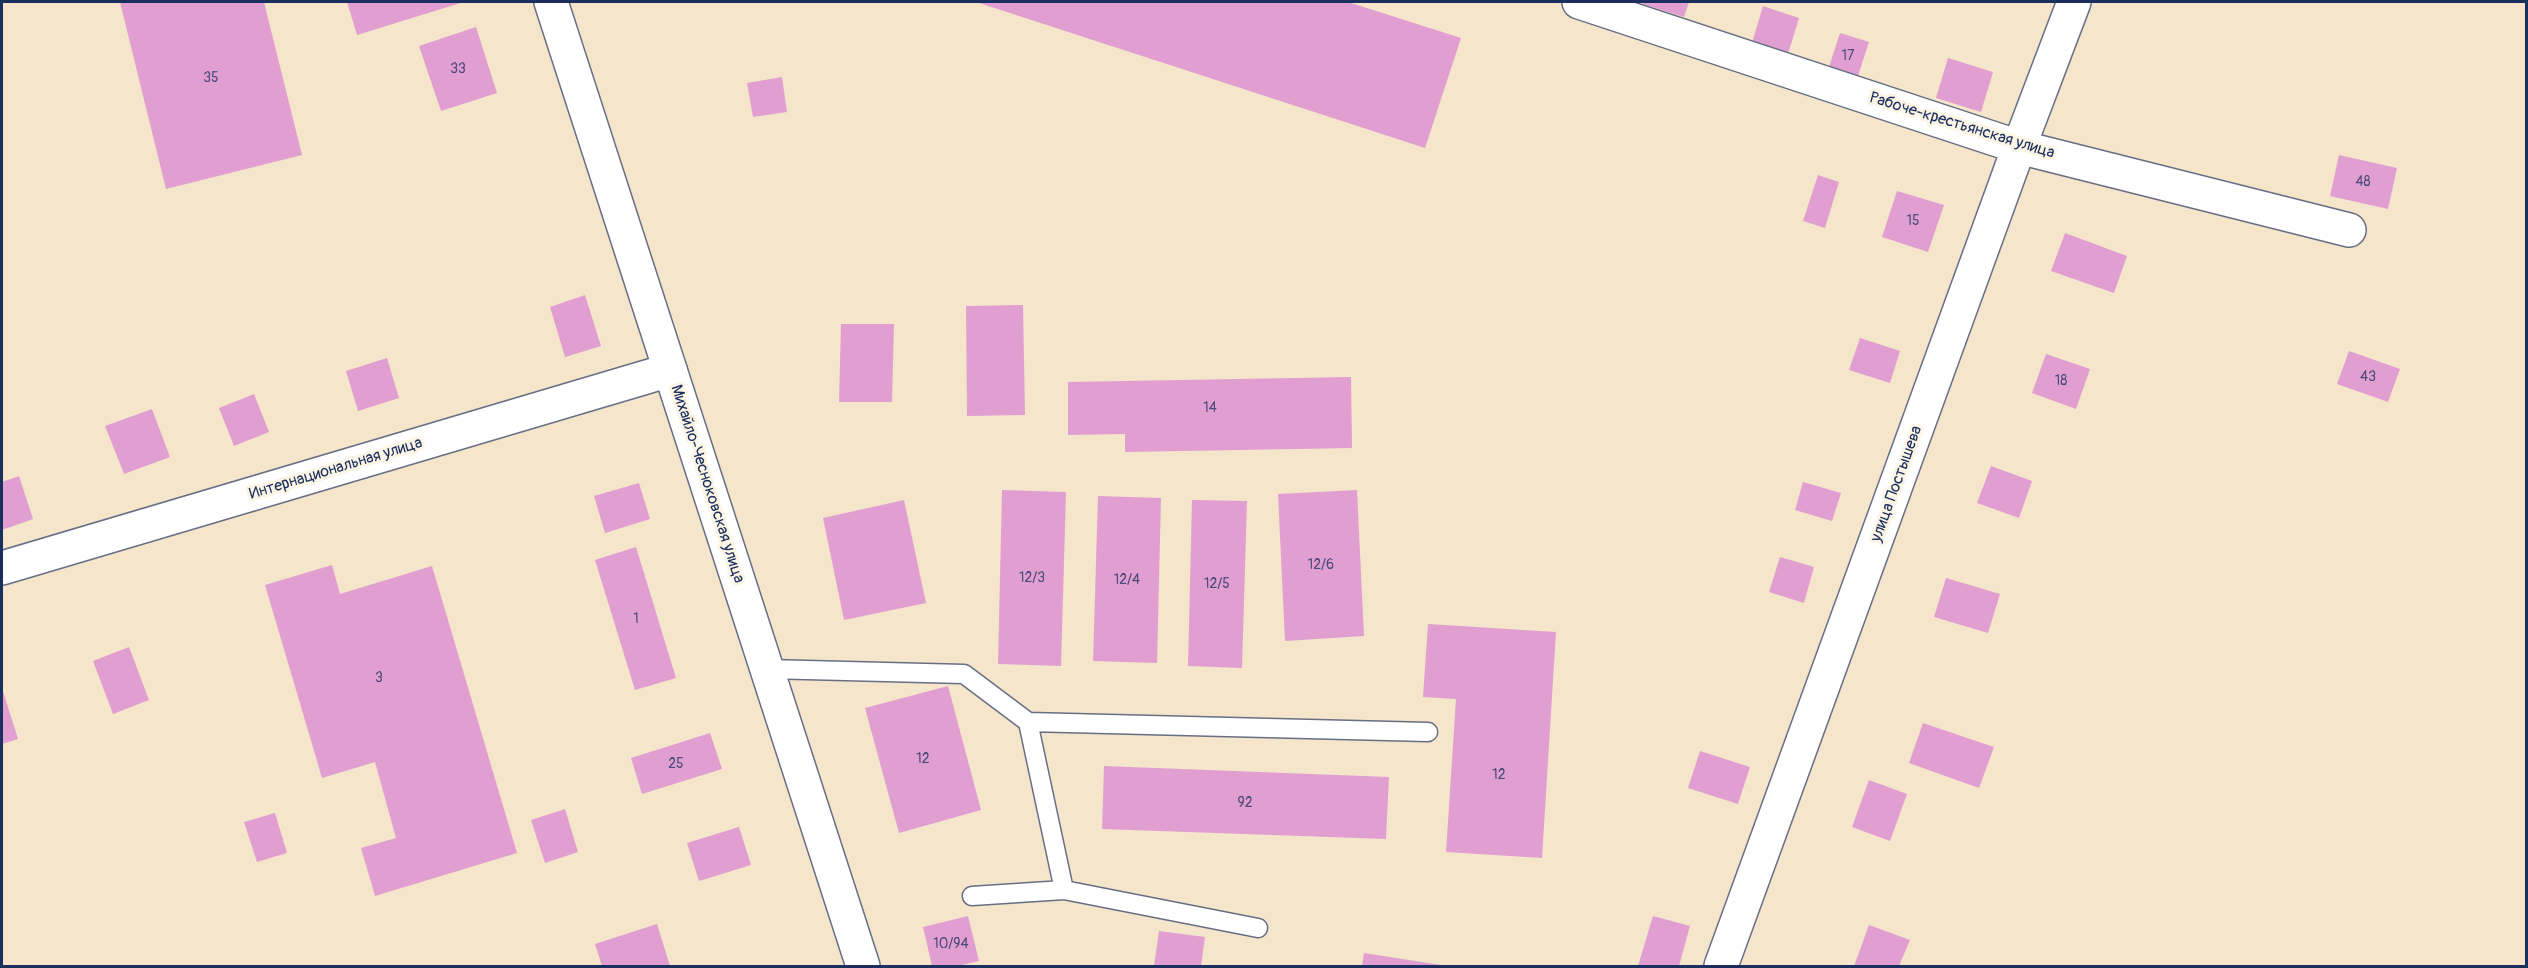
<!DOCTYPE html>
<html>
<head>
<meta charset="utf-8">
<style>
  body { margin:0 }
  #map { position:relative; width:2528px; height:968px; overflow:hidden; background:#f4e5cb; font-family:Pangolin,sans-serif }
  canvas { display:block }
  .frame { position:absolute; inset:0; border:3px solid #1b2f5e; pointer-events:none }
</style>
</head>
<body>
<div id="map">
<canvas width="2528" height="968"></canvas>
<div class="frame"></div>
</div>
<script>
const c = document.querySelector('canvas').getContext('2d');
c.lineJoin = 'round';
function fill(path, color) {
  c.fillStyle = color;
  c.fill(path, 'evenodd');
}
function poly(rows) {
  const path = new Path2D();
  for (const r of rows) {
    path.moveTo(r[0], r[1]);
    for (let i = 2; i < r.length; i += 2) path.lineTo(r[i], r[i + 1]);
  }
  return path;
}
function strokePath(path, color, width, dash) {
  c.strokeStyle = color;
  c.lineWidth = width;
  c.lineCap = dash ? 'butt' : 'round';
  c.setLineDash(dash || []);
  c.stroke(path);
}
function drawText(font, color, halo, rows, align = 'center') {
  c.font = font + ' Pangolin,sans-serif';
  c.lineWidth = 6;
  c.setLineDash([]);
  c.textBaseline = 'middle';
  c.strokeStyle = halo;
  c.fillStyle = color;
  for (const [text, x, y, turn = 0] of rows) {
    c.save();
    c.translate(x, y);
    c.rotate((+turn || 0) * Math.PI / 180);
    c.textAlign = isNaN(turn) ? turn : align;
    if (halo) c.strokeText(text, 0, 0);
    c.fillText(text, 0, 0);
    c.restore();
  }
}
const building = poly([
  [120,2,264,2,302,155,166,189],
  [347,2,464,2,357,35],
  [976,2,1348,2,1461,38,1425,148],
  [1643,2,1689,2,1684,17,1643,4],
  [1763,6,1799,18,1788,54,1752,43],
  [476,27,497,93,441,111,419,46],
  [1840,33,1869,42,1857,79,1828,70],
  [1948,58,1993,72,1981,112,1936,98],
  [782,77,787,112,753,117,747,83],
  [2339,155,2397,168,2388,209,2330,196],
  [1818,175,1839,182,1825,228,1803,221],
  [1897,191,1944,205,1928,252,1882,237],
  [2065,233,2127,256,2114,293,2051,271],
  [585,295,601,346,565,357,550,307],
  [1023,305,1025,415,967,416,966,306],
  [841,324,894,324,892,402,839,402],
  [1860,338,1900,351,1890,383,1849,370],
  [2349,351,2400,369,2388,402,2337,384],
  [2046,354,2090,369,2076,409,2032,393],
  [387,358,399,398,358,411,346,371],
  [1351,377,1352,448,1125,452,1125,434,1068,435,1068,382],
  [254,394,269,432,234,446,219,408],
  [152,409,170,457,124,474,105,426],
  [1991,466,2032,481,2019,518,1977,503],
  [19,476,33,519,2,530,2,482],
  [1803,482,1841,493,1832,521,1795,510],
  [639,483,650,519,605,533,594,496],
  [1002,490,1066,492,1061,666,998,664],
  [1357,490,1364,636,1285,641,1278,494],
  [1098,496,1161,498,1157,663,1093,661],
  [904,500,926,603,844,620,823,518],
  [1192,500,1247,501,1242,668,1188,666],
  [636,547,676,678,635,690,595,560],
  [1780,557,1814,567,1804,603,1769,592],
  [332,565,340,594,432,566,517,853,375,896,361,848,396,838,375,762,322,778,265,585],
  [1946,578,2000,594,1988,633,1934,617],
  [1428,624,1556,632,1542,858,1446,852,1456,699,1423,697],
  [129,647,149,700,113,714,93,661],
  [948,686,981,810,899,833,865,708],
  [2,688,18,739,2,744],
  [1923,723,1994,747,1979,788,1909,763],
  [710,733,722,769,642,794,631,758],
  [1700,751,1750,767,1738,804,1688,788],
  [1104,766,1389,777,1386,839,1102,829],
  [1869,780,1907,794,1890,841,1852,827],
  [565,809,578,852,545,863,531,820],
  [275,813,287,853,257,862,244,822],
  [739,827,751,865,699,881,687,843],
  [968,916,979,961,958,966,932,966,923,927],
  [1653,916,1690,926,1679,966,1638,966],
  [657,924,670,966,602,966,595,944],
  [1869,925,1910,940,1899,966,1854,966],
  [1159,931,1205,937,1201,966,1154,966],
  [1364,953,1441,965,1441,966,1362,966]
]);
const service = poly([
  [767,669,964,674,1028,722,1428,732],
  [1028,722,1064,890],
  [972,896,1064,890,1258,928]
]);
const minor = poly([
  [1579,2,2019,147,2349,230],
  [2,568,670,370],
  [1721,966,2019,147,2074,2]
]);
const secondary = poly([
  [551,2,863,966]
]);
const numberNames = [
  ["17",1848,56],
  ["33",458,69],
  ["35",211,78],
  ["48",2363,182],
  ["15",1913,221],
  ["43",2368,377],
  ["18",2061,381],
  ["14",1210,408],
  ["12/6",1321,565],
  ["12/3",1032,578],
  ["12/4",1127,580],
  ["12/5",1217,584],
  ["1",636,619],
  ["3",379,678],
  ["12",923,759],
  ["25",676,764],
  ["12",1499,775],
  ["92",1245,803],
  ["10/94",951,944]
];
const streetNames = [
  ["Рабоче-крестьянская улица",1962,126,17],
  ["Интернациональная улица",336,469,-17],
  ["Михайло-Чесноковская улица",707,484,72],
  ["улица Постышева",1897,484,-70]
];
fill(building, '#e19fd1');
strokePath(service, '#676f84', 21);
strokePath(minor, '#676f84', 36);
strokePath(secondary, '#676f84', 36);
strokePath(service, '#fff', 18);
strokePath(minor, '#fff', 33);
strokePath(secondary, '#fff', 33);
drawText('14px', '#4c4b7b', null, numberNames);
drawText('16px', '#1b2f5e', '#fcf5e5', streetNames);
</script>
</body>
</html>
